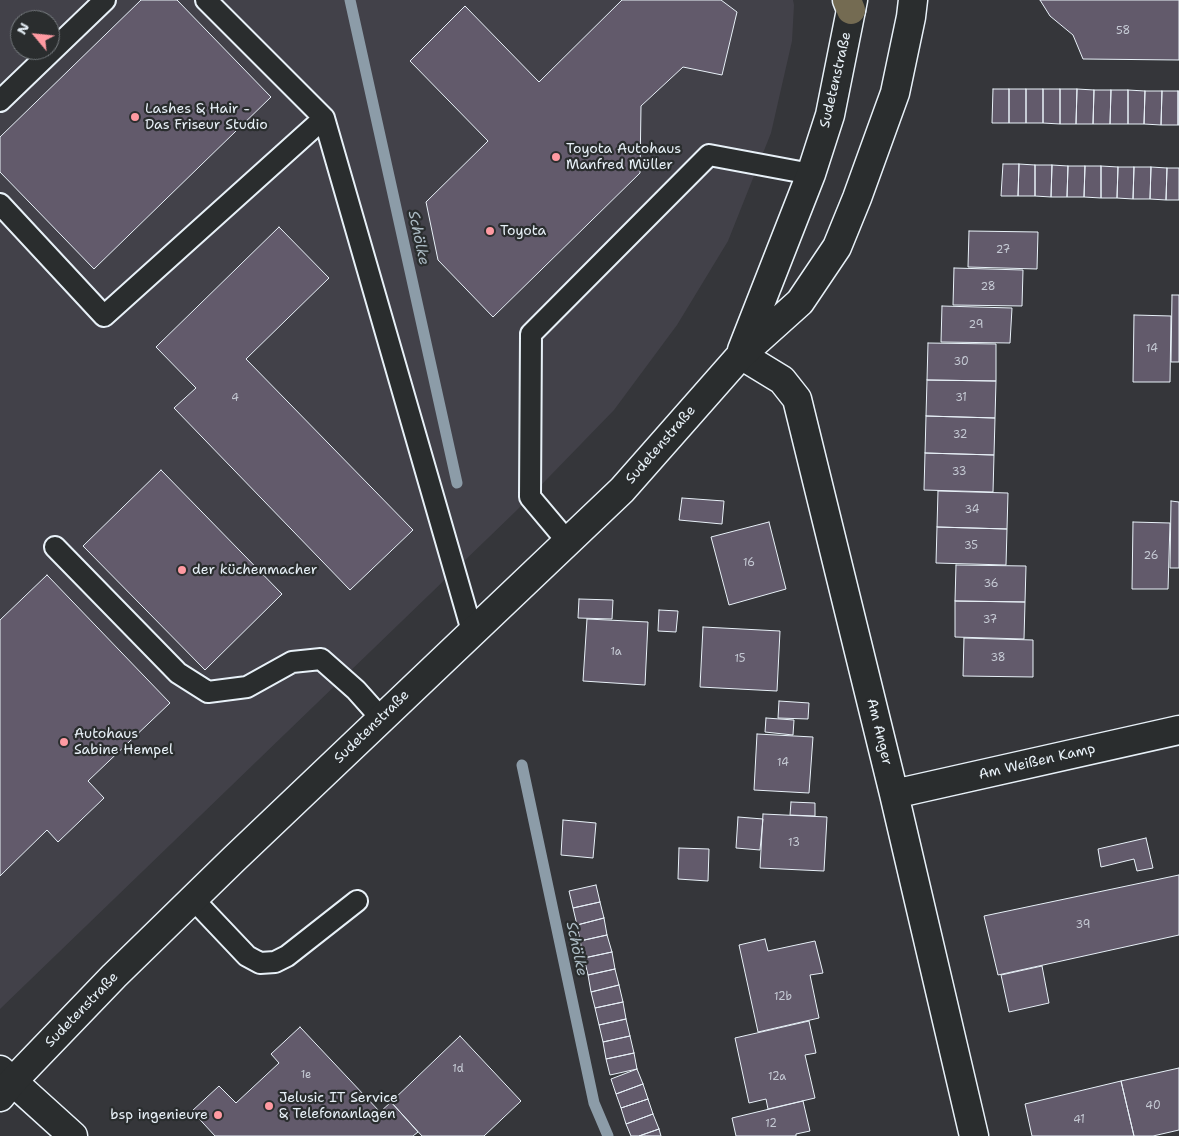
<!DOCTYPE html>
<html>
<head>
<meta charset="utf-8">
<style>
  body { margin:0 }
  #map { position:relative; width:1179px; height:1136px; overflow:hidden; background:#35363a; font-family:"Shantell Sans",sans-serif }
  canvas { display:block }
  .north { position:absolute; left:10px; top:10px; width:50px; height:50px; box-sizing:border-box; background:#2a2d2e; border:1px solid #767b7f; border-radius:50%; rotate:298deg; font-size:14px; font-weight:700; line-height:20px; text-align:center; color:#e8f1f8 }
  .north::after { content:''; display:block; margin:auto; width:18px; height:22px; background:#ff9aa2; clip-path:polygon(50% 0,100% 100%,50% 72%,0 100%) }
</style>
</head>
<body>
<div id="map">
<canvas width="1179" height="1136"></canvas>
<div class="north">N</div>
</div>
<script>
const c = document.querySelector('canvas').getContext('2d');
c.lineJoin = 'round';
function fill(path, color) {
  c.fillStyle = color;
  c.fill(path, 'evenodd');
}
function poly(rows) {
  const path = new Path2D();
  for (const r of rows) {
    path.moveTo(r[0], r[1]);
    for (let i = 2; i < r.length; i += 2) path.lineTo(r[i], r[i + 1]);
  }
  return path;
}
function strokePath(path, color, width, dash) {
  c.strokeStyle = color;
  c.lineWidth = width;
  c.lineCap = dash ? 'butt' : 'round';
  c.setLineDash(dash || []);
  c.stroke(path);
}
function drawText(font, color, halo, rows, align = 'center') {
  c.font = font + ' "Shantell Sans",sans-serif';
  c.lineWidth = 4.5;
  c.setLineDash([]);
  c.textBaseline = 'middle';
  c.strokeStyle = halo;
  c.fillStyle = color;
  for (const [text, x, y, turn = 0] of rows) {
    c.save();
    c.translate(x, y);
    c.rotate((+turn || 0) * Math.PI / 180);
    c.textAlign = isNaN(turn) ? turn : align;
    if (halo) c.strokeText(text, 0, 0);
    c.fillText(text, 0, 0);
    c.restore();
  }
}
const built = poly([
  [0,0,793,0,794,5,792,41,771,133,728,241,677,325,614,410,516,511,0,1009],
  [20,20,50,20,50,50,20,50]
]);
const stream = poly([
  [350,0,457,483],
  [522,765,594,1103,608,1136]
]);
const building = poly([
  [141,0,177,0,271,97,94,269,0,172,0,137,141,0],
  [622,0,721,0,737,12,722,75,683,67,641,106,640,173,493,317,438,260,426,202,488,141,410,61,465,6,539,82,622,0],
  [1040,0,1179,0,1179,60,1083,59,1073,35,1050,16,1040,0],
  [993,89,1009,89,1009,123,992,123,993,89],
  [1009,89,1026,89,1026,123,1009,123,1009,89],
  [1026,89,1043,89,1043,123,1026,123,1026,89],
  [1043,89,1060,89,1060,124,1043,123,1043,89],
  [1060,89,1077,89,1076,124,1060,124,1060,89],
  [1077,89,1094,90,1093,124,1076,124,1077,89],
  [1094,90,1111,90,1110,124,1093,124,1094,90],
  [1111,90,1128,90,1128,124,1110,124,1111,90],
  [1128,90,1145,91,1144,124,1128,124,1128,90],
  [1145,91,1162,91,1161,125,1144,124,1145,91],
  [1162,91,1178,91,1178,125,1161,125,1162,91],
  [1178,91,1179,91,1179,125,1178,125,1178,91],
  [1003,164,1019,164,1018,196,1001,196,1003,164],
  [1019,164,1035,165,1035,196,1018,196,1019,164],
  [1035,165,1052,165,1051,197,1035,196,1035,165],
  [1052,165,1068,166,1067,197,1051,197,1052,165],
  [1068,166,1085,166,1084,197,1067,197,1068,166],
  [1085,166,1101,166,1101,198,1084,197,1085,166],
  [1101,166,1118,167,1117,198,1101,198,1101,166],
  [1118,167,1134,167,1133,199,1117,198,1118,167],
  [1134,167,1151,167,1150,199,1133,199,1134,167],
  [1151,167,1167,168,1166,200,1150,199,1151,167],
  [1167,168,1179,168,1179,200,1166,200,1167,168],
  [279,227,329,278,246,359,413,530,350,590,174,408,196,388,156,347,279,227],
  [969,231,1038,232,1037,269,968,267,969,231],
  [954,268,1023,270,1022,306,953,305,954,268],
  [1172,295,1179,295,1179,362,1171,362,1172,295],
  [942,306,1012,308,1010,343,941,342,942,306],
  [1134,315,1171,316,1170,382,1133,382,1134,315],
  [928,343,996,344,996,381,927,380,928,343],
  [927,380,996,381,995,418,926,416,927,380],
  [926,416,995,418,994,455,925,453,926,416],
  [925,453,994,455,993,492,924,490,925,453],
  [161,470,282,594,205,670,83,546,161,470],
  [938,491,1008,493,1007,529,937,527,938,491],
  [682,498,724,501,722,524,679,520,682,498],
  [1171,501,1179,502,1179,568,1170,568,1171,501],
  [769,522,786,589,729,605,711,537,769,522],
  [1133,522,1170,523,1168,589,1132,589,1133,522],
  [937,527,1007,529,1006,565,936,563,937,527],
  [956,565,1026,566,1025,602,955,601,956,565],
  [47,575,170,703,88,781,104,798,58,842,47,830,0,876,0,620,47,575],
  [579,599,613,600,612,619,578,618,579,599],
  [955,601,1025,602,1024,639,955,637,955,601],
  [659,610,678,611,676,632,658,631,659,610],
  [587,619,648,622,645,685,583,681,587,619],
  [703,627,780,631,777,691,700,687,703,627],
  [964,638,1033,640,1033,677,963,676,964,638],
  [779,701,809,703,808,719,778,718,779,701],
  [766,718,794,720,793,735,765,732,766,718],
  [757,734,813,737,809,793,754,790,757,734],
  [791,802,815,803,815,816,790,815,791,802],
  [763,814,827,817,824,871,760,868,763,814],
  [738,817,763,819,760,850,736,848,738,817],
  [563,820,596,823,593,858,561,855,563,820],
  [1146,838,1153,868,1137,871,1134,859,1101,867,1098,849,1146,838],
  [679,848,709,849,708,881,678,879,679,848],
  [1179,875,1179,935,998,975,984,916,1179,875],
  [596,885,600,902,573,908,569,891,596,885],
  [600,902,604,918,577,925,573,908,600,902],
  [604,918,607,935,580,941,577,925,604,918],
  [607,935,612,952,584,958,580,941,607,935],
  [765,939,768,951,815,941,823,973,810,975,819,1018,758,1032,739,945,765,939],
  [612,952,615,969,588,975,584,958,612,952],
  [1042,966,1049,1003,1009,1012,1001,975,1042,966],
  [615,969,619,985,591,992,588,975,615,969],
  [619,985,623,1002,595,1008,591,992,619,985],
  [623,1002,626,1019,599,1025,595,1008,623,1002],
  [626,1019,630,1036,603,1042,599,1025,626,1019],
  [809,1021,816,1053,805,1055,815,1098,768,1109,766,1099,749,1103,735,1038,809,1021],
  [300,1027,380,1112,391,1102,418,1132,413,1136,215,1136,192,1111,219,1086,236,1103,279,1063,271,1054,300,1027],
  [460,1036,521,1101,484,1136,422,1136,391,1102,460,1036],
  [630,1036,634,1053,606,1059,603,1042,630,1036],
  [634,1053,637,1069,610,1075,606,1059,634,1053],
  [1179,1068,1179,1130,1153,1136,1134,1136,1121,1081,1179,1068],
  [637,1069,643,1084,616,1094,611,1079,637,1069],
  [1121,1081,1134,1136,1032,1136,1025,1104,1121,1081],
  [643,1084,648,1099,621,1108,616,1094,643,1084],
  [648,1099,653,1114,626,1124,621,1108,648,1099],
  [803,1101,810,1131,796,1134,796,1136,736,1136,732,1118,803,1101],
  [653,1114,659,1129,639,1136,631,1136,626,1124,653,1114],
  [659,1129,661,1136,639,1136,659,1129]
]);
const lane = poly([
  [206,0,324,118,472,631],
  [0,101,105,0],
  [0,204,104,316,324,118],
  [567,541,530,497,531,334,709,155,811,174],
  [55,547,178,673,208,692,247,687,292,662,321,659,356,690,381,718],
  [193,899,247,956,260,963,275,962,287,956,357,901]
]);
const street = poly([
  [741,355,782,380,797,399,894,794,974,1136],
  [894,794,1179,730],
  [0,1070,73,1136]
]);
const secondary = poly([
  [742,350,811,174,830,115,853,0],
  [0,1097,13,1081,114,976,234,859,622,490,741,355,800,302,837,247,857,198,895,93,911,17,913,0]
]);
const highway = poly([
  [847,0,851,10]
]);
const markers = [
  [135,117,5,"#ff9aa2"],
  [556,157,5,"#ff9aa2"],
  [490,231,5,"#ff9aa2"],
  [182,570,5,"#ff9aa2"],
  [64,742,5,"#ff9aa2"],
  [269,1106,5,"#ff9aa2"],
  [218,1115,5,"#ff9aa2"]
];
const numberNames = [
  ["58",1123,31],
  ["27",1003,250],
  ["28",988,287],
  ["29",976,325],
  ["14",1152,349],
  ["30",961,362],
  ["4",235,398],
  ["31",961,398],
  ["32",960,435],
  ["33",959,472],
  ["34",972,510],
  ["35",971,546],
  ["26",1151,556],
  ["16",749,563],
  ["36",991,584],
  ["37",990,620],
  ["1a",616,652],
  ["38",998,658],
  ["15",740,659],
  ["14",783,763],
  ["13",794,843],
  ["39",1083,925],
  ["12b",783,997],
  ["1d",458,1069],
  ["1e",306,1075],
  ["12a",777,1077],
  ["40",1153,1106],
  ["41",1079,1120],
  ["12",771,1124]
];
const streetNames = [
  ["Sudetenstraße",836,80,-77],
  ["Sudetenstraße",661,445,-49],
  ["Sudetenstraße",372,727,-44],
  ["Am Anger",879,732,76],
  ["Am Weißen Kamp",1037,762,-13],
  ["Sudetenstraße",82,1010,-46]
];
const poiNames = [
  ["Lashes & Hair -",145,109],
  ["Das Friseur Studio",145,125],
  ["Toyota Autohaus",566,149],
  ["Manfred Müller",566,165],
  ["Toyota",500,231],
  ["der küchenmacher",192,570],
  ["Autohaus",74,734],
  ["Sabine Hempel",74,750],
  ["Jelusic IT Service",279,1098],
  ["& Telefonanlagen",279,1114],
  ["bsp ingenieure",208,1115,"right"]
];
const waterNames = [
  ["Schölke",418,238,78],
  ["Schölke",576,949,78]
];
fill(built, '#424149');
strokePath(stream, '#8c9ca8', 11);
fill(building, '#625a6b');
strokePath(building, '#e8f1f8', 1);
strokePath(lane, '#e8f1f8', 24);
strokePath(street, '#e8f1f8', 31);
strokePath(secondary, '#e8f1f8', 31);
strokePath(highway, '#e8f1f8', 31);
strokePath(lane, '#2a2d2e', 20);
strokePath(street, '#2a2d2e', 28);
strokePath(secondary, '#2a2d2e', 28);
strokePath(highway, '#746b52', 28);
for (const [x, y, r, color] of markers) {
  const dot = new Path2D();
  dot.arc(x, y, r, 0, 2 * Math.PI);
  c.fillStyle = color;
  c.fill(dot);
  strokePath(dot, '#2a2d2e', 2);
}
drawText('11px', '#c6cbd5', null, numberNames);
drawText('14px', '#e8f1f8', '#2a2d2e', streetNames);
drawText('14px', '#e8f1f8', '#2a2d2e', poiNames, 'left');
drawText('italic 15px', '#aab9c2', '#2a2d2e', waterNames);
</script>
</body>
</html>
